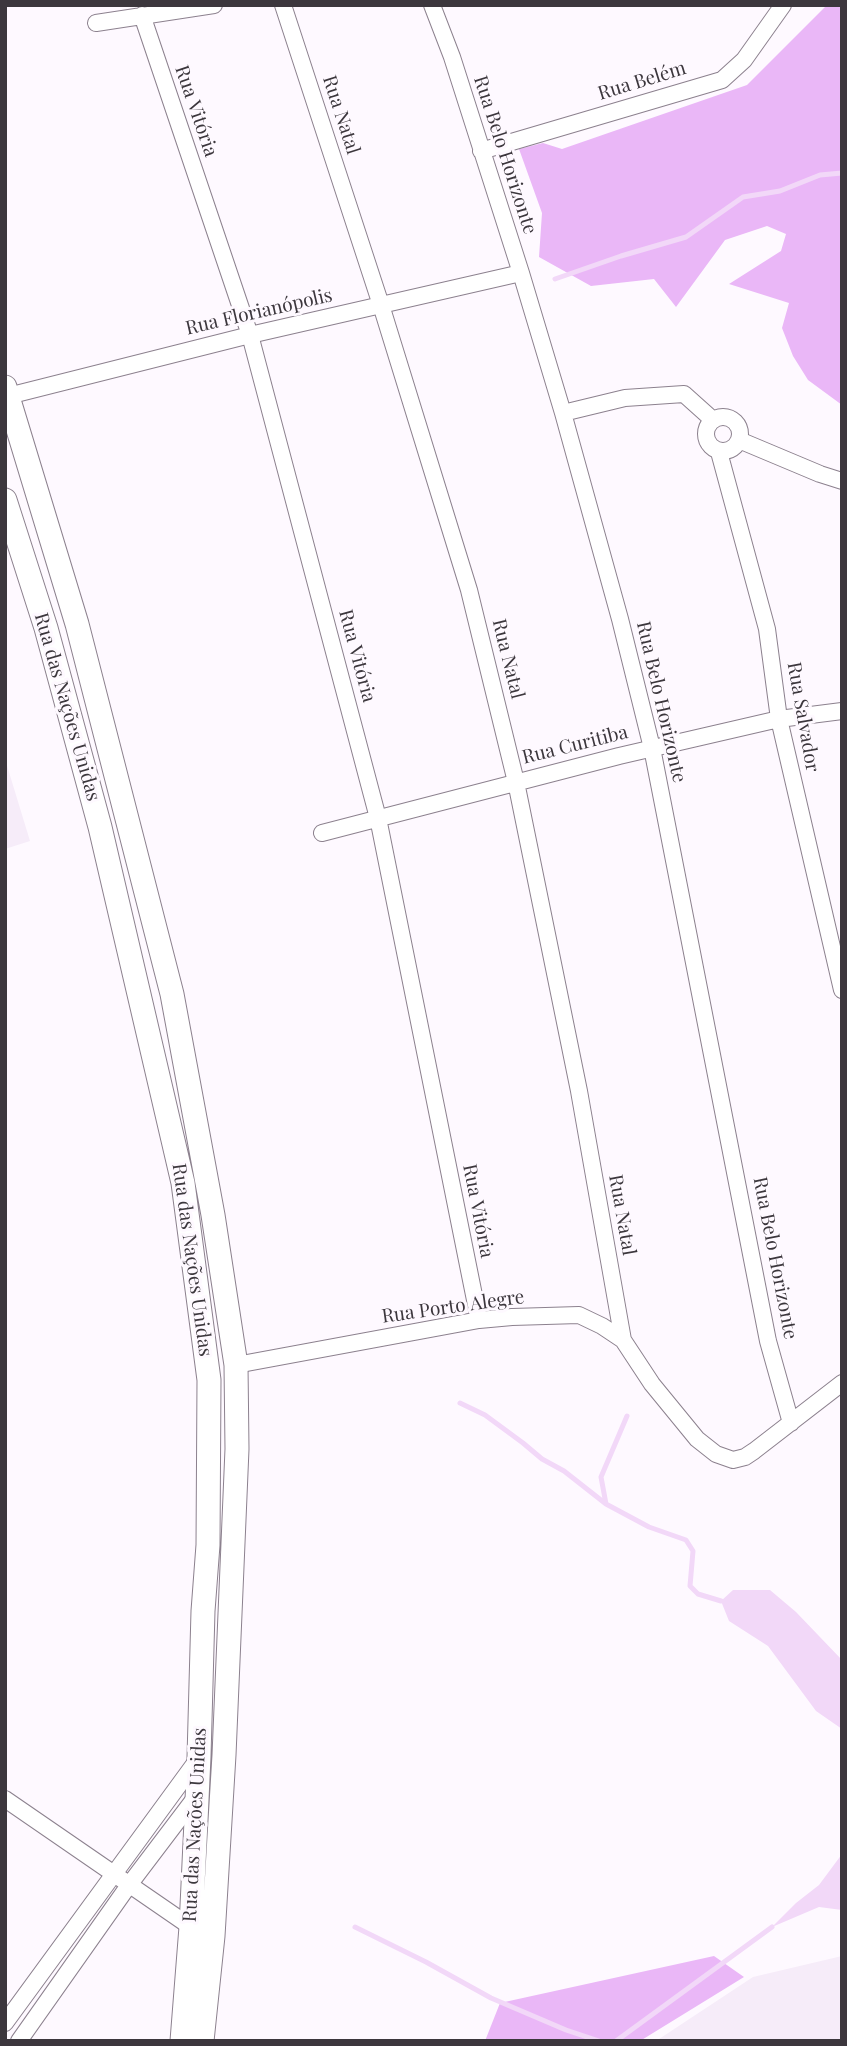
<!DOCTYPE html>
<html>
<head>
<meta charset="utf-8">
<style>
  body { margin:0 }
  #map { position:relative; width:847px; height:2046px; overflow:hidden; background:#fef9ff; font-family:"Playfair Display",serif }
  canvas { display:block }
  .frame { position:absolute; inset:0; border:7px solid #3c373d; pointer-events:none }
</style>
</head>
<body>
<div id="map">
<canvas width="847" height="2046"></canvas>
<div class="frame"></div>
</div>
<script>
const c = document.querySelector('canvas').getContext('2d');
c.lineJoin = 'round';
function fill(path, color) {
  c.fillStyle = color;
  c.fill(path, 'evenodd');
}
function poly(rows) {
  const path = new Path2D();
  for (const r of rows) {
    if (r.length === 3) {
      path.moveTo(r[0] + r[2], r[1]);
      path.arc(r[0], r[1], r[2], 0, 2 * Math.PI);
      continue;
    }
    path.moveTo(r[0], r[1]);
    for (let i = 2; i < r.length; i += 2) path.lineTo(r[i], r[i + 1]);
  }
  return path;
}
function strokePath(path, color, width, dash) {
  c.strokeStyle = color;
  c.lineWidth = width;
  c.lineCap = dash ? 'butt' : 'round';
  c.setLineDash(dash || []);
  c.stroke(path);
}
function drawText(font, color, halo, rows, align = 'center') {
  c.font = font + ' "Playfair Display",serif';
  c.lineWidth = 6;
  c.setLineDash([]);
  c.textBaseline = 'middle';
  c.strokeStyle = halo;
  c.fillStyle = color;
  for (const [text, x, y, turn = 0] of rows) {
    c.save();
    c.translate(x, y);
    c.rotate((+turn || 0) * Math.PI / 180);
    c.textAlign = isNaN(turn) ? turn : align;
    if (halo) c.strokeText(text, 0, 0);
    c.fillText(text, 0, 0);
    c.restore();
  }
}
const built = poly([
  [5,759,30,841,5,849],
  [842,1956,842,2041,656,2041,753,1977]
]);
const green = poly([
  [827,5,842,5,842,405,808,380,793,356,782,328,789,303,729,284,781,251,786,234,767,226,725,240,676,307,654,279,591,286,539,257,542,213,519,149,543,143,562,149,747,85],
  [714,1956,744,1977,640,2041,485,2041,500,2003]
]);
const water = poly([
  [733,1590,770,1590,796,1612,842,1660,842,1729,816,1711,768,1646,729,1621,721,1601],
  [842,1854,842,1910,819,1907,772,1927,796,1903,819,1885]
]);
const stream = poly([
  [555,279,621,256,686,237,743,197,780,191,820,175,842,173],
  [460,1403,485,1415,523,1443,542,1459,564,1471,606,1504,649,1527,686,1540,693,1551,690,1586,698,1594,721,1601],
  [606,1504,601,1477,627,1416],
  [355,1927,426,1962,491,1998,566,2030,599,2041],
  [616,2041,772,1927]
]);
const street = poly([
  [283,5,381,305,469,590,516,782,579,1091,623,1340],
  [432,5,452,57,521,273,563,413,620,619,652,748,768,1341,791,1423],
  [142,15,250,335,378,818,479,1320],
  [96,23,214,5],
  [481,151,722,80,744,60,783,5],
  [8,396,250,335,521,273],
  [563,413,625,398,684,394,713,420],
  [723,434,17],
  [739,440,820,474,842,481],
  [719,452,767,629,779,719,842,990],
  [322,833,619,756,779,719,842,711],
  [236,1365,479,1320,512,1317,579,1315,602,1326,623,1340,652,1384,697,1439,716,1454,733,1460,745,1457,754,1451,842,1383],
  [5,1799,191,1927],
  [5,2023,198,1759],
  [19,2041,129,1885,198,1794]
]);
const secondary = poly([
  [5,387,77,624,172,994,213,1215,236,1365,237,1449,224,1755,213,1936,202,2041],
  [5,500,46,628,100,827,183,1183,209,1380,208,1545,203,1611,199,1757,191,1927,182,2041]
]);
const streetNames = [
  ["Rua Belém",642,81,-17],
  ["Rua Vitória",196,111,71],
  ["Rua Natal",341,115,72],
  ["Rua Belo Horizonte",505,155,72],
  ["Rua Florianópolis",259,312,-13],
  ["Rua Vitória",357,656,75],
  ["Rua Natal",508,659,76],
  ["Rua Belo Horizonte",661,702,77],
  ["Rua das Nações Unidas",67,707,74],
  ["Rua Salvador",803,717,80],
  ["Rua Curitiba",575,745,-14],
  ["Rua Vitória",478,1211,79],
  ["Rua Natal",622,1215,80],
  ["Rua Belo Horizonte",775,1258,79],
  ["Rua das Nações Unidas",192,1260,82],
  ["Rua Porto Alegre",453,1307,-8],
  ["Rua das Nações Unidas",195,1825,-87]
];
fill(built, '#f6ecf9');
fill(green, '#eab7f7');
fill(water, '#f2d8f8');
strokePath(stream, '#f2d8f8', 5);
strokePath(street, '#8c818e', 18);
strokePath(secondary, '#8c818e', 25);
strokePath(street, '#fff', 16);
strokePath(secondary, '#fff', 23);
drawText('19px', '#3c373d', '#fef9ff', streetNames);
</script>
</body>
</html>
